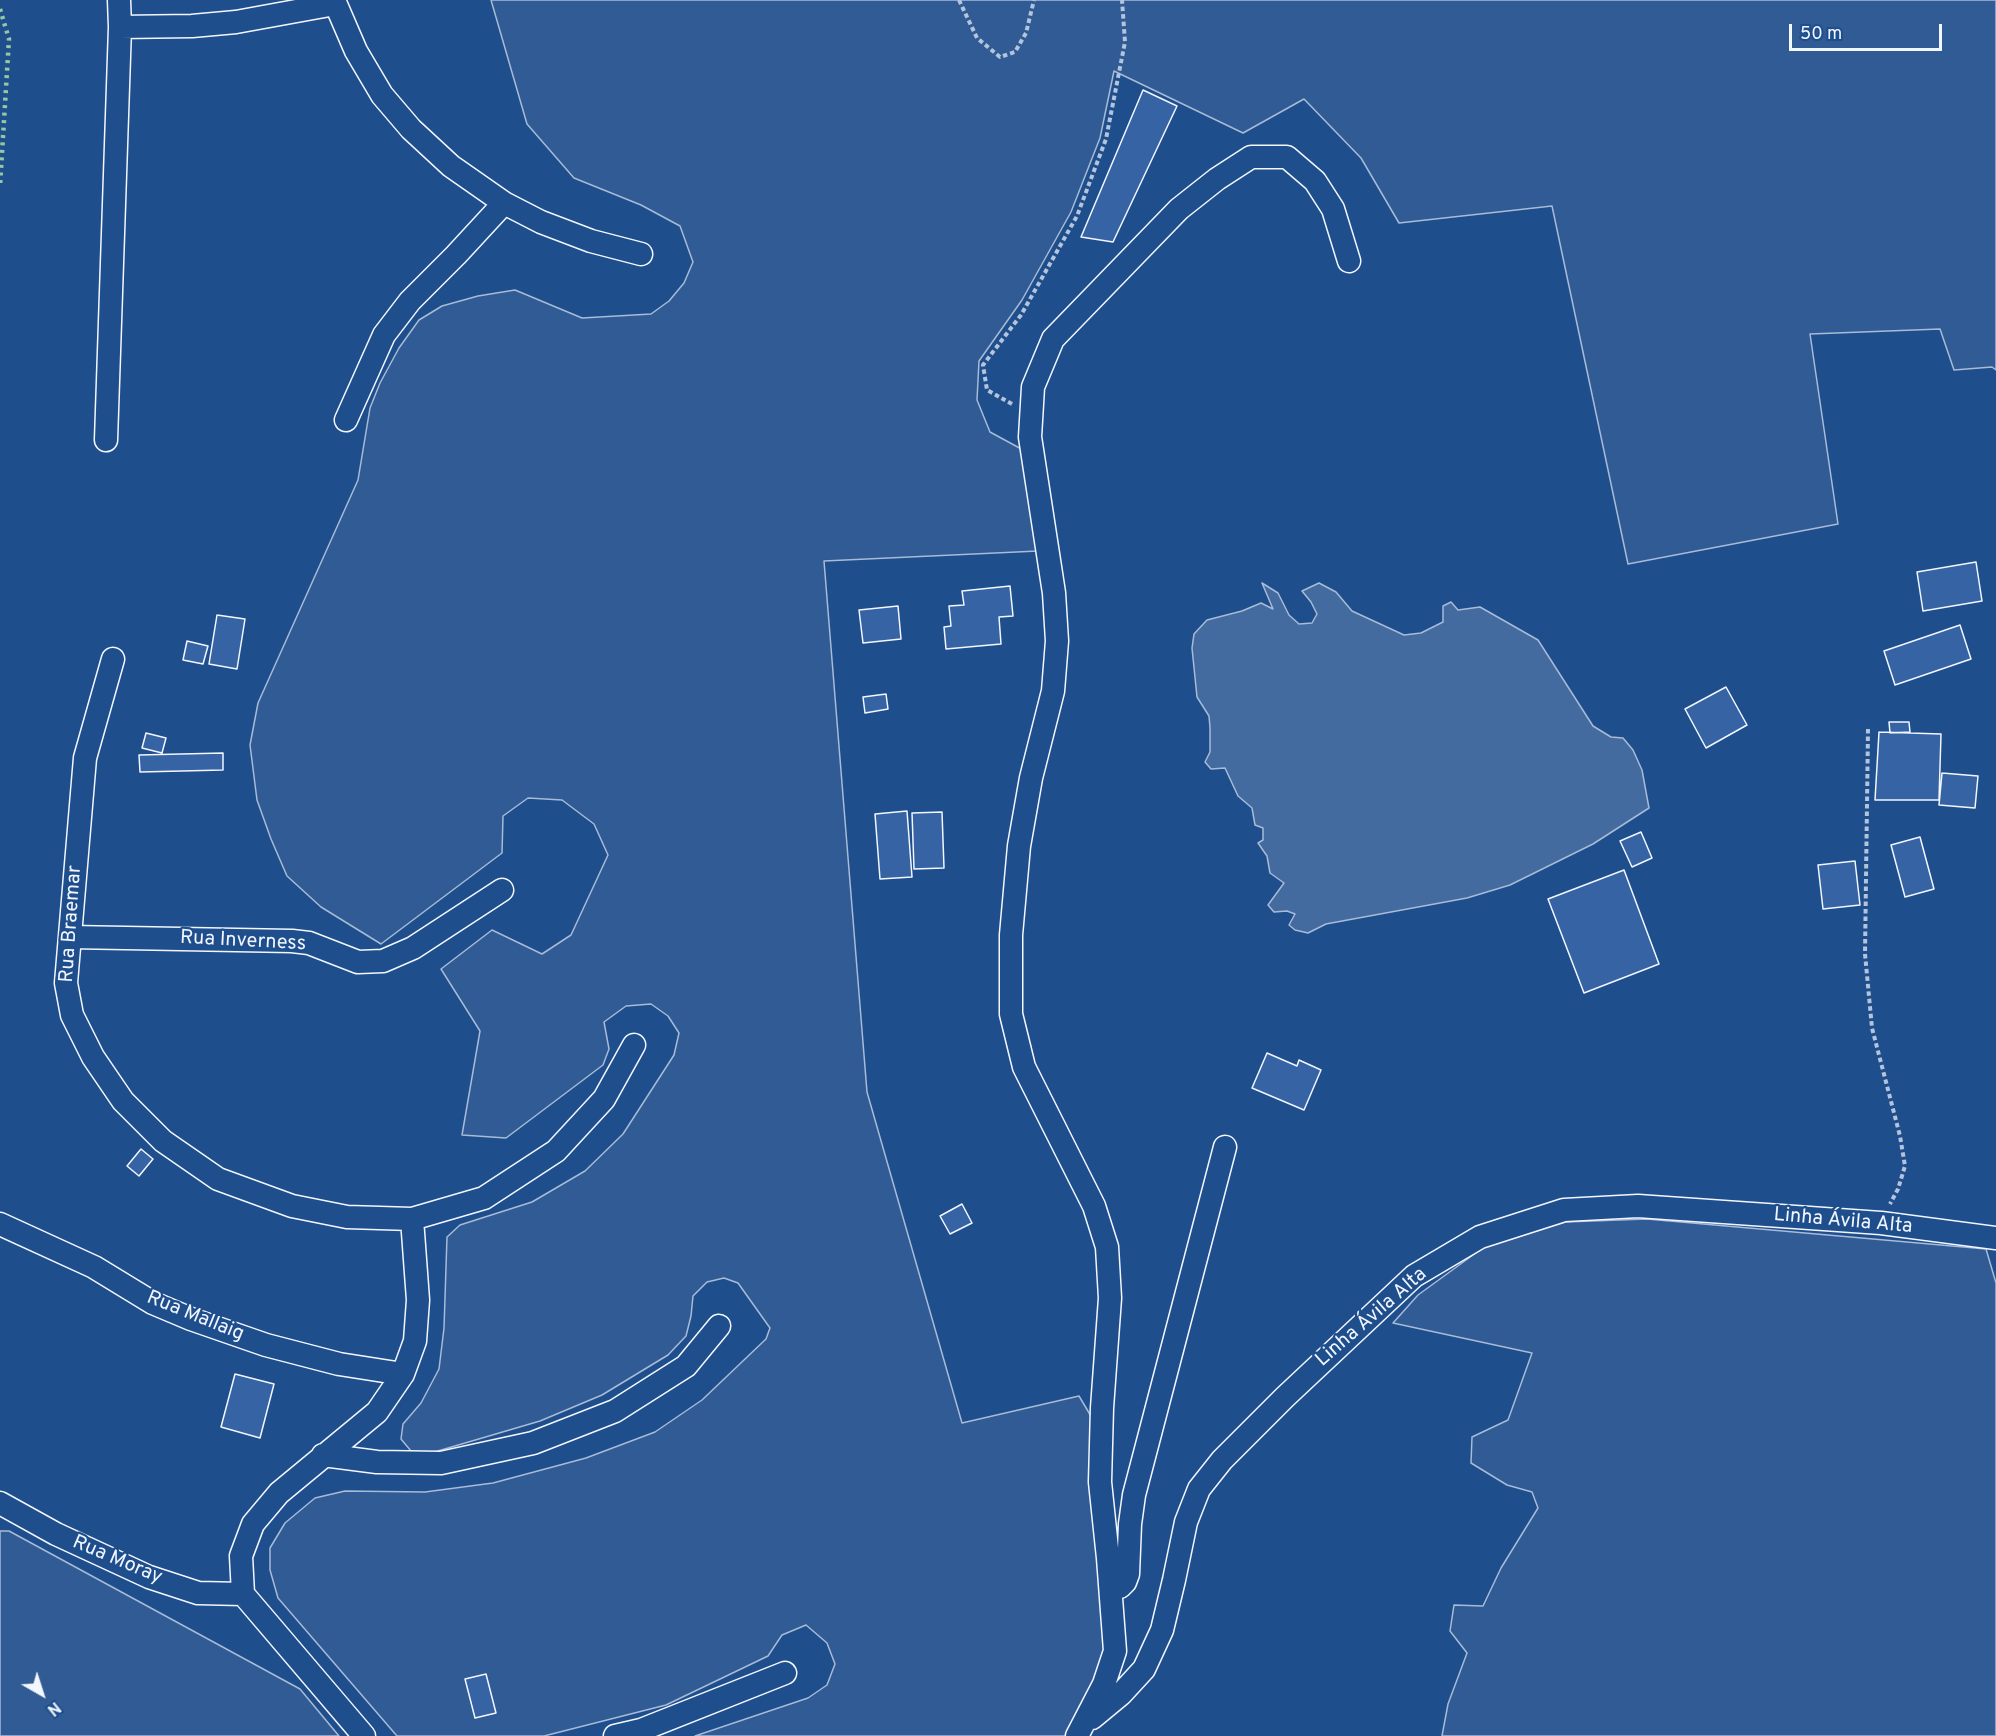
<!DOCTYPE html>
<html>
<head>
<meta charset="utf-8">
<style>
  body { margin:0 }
  #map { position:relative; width:1996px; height:1736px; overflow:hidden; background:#1f4e8c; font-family:Overpass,sans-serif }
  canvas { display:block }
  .north { position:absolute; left:12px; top:1664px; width:60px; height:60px; -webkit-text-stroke:4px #1f4e8c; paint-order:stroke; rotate:141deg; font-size:16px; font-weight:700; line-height:24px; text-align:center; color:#f2f6ff }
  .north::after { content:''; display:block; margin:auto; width:21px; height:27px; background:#f2f6ff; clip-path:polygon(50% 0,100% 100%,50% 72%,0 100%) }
  .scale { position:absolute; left:1789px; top:24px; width:153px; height:27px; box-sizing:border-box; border:3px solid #f2f6ff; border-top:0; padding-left:8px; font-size:18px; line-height:21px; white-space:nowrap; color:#f2f6ff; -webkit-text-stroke:4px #1f4e8c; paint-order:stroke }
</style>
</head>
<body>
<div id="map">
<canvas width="1996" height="1736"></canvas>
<div class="north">N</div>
<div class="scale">50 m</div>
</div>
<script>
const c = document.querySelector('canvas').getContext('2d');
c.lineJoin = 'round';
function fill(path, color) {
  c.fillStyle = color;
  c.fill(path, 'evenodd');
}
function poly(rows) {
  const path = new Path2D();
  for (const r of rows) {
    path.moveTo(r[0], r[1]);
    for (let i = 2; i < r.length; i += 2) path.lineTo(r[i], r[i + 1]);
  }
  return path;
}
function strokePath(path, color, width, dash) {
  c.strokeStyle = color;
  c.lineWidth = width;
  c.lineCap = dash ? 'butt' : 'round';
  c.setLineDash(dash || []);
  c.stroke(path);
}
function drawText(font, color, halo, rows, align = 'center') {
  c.font = font + ' Overpass,sans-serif';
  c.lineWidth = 4.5;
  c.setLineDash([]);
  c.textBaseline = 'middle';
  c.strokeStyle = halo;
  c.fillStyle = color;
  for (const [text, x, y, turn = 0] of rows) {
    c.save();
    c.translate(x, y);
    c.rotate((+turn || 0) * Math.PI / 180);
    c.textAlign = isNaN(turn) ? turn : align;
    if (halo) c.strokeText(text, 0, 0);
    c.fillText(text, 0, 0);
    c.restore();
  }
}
const built = poly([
  [491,0,1996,0,1996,370,1992,367,1954,370,1940,329,1810,334,1838,524,1628,564,1552,206,1399,223,1361,158,1304,99,1243,133,1114,71,1100,138,1071,212,1022,300,979,361,977,400,990,432,1025,451,1038,551,824,561,867,1092,962,1423,1079,1396,1098,1428,1104,1650,1093,1684,1067,1736,695,1736,808,1698,827,1685,835,1664,827,1643,806,1625,782,1635,768,1656,666,1705,544,1736,397,1736,278,1598,270,1570,270,1548,285,1523,315,1498,345,1491,425,1492,493,1483,586,1458,655,1432,702,1400,766,1339,770,1328,738,1283,724,1278,707,1282,693,1296,691,1316,686,1336,668,1355,602,1395,540,1421,431,1453,411,1451,401,1439,403,1424,421,1403,439,1369,444,1328,447,1237,460,1225,532,1202,585,1171,623,1134,674,1055,679,1033,668,1016,651,1004,626,1006,604,1022,609,1049,603,1065,506,1138,462,1135,480,1031,441,969,492,930,542,954,571,935,608,855,594,824,562,800,528,798,503,816,502,853,381,944,321,907,287,876,271,839,257,800,250,745,258,703,358,480,370,408,380,383,399,348,419,320,442,306,478,296,515,290,582,318,651,314,669,301,684,283,693,262,680,226,641,205,574,178,527,124,491,0],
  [1647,1219,1986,1249,1996,1283,1996,1736,1442,1736,1448,1704,1467,1653,1450,1631,1454,1605,1483,1606,1501,1568,1538,1508,1532,1492,1507,1485,1471,1463,1472,1437,1508,1420,1532,1353,1393,1323,1418,1295,1484,1247,1565,1222,1647,1219],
  [0,1531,9,1531,300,1689,339,1736,0,1736,0,1531]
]);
const water = poly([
  [1262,583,1278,593,1289,615,1299,624,1312,623,1317,614,1311,602,1302,591,1319,583,1336,592,1352,611,1404,635,1421,633,1443,622,1443,606,1451,602,1458,610,1480,607,1538,640,1593,726,1611,737,1623,738,1633,750,1642,770,1649,808,1593,844,1510,885,1467,898,1326,924,1308,933,1295,930,1289,925,1295,914,1287,911,1274,912,1268,905,1284,883,1270,873,1267,856,1258,843,1263,840,1263,828,1255,825,1252,808,1238,796,1225,768,1211,769,1205,762,1210,752,1210,728,1209,716,1197,697,1192,648,1194,634,1207,620,1242,611,1261,603,1273,609,1262,583]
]);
const building = poly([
  [1143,90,1177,106,1113,242,1081,237,1143,90],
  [1976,562,1982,601,1923,611,1917,572,1976,562],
  [1010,586,1013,616,999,617,1001,644,946,649,944,627,951,626,949,606,964,605,962,591,1010,586],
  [898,606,901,639,863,643,859,610,898,606],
  [217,615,245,619,237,669,209,664,217,615],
  [1960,625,1971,659,1895,685,1884,651,1960,625],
  [187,641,208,646,203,664,183,660,187,641],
  [1726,687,1747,725,1706,748,1685,709,1726,687],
  [886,694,888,709,865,713,863,697,886,694],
  [1889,722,1909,722,1910,732,1890,733,1889,722],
  [1879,732,1941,734,1939,800,1875,800,1879,732],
  [146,733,166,738,162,753,142,748,146,733],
  [223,753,223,770,140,772,139,755,223,753],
  [1942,773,1978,776,1975,808,1939,805,1942,773],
  [907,811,912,877,880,879,875,814,907,811],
  [942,812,944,868,914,869,912,813,942,812],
  [1641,832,1652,858,1632,867,1620,841,1641,832],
  [1920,837,1934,889,1905,897,1891,845,1920,837],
  [1855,861,1860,905,1823,909,1818,865,1855,861],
  [1624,870,1659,964,1584,993,1548,899,1624,870],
  [1267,1053,1297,1066,1299,1060,1321,1070,1304,1110,1252,1088,1267,1053],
  [141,1149,153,1159,139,1176,127,1166,141,1149],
  [962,1204,972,1223,950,1234,940,1216,962,1204],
  [235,1374,274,1384,260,1438,221,1427,235,1374],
  [486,1674,496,1713,475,1718,465,1679,486,1674]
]);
const path = poly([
  [959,0,977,38,1000,57,1015,52,1026,33,1034,0],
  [1012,404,987,390,983,365,1021,315,1077,216,1106,139,1125,42,1122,0],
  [1868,729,1865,954,1872,1028,1900,1136,1905,1166,1898,1189,1890,1204]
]);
const minor = poly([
  [334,0,356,51,382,95,411,129,451,166,504,203,541,222,591,241,641,254],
  [120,27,192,26,236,22,335,4],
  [346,420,384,335,410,301,456,255,504,203],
  [106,440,120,27,119,0],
  [113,659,85,758,66,983,72,1015,93,1057,123,1101,163,1141,218,1179,292,1206,347,1217,412,1219,484,1198,556,1151,604,1099,634,1045],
  [70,937,292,941,309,943,358,962,383,961,413,948,502,890],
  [0,1224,94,1267,153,1303,191,1319,266,1345,339,1364,403,1374],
  [323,1455,377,1462,441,1463,533,1443,615,1411,686,1366,719,1326],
  [0,1503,56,1534,149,1577,198,1593,243,1594],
  [1111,1588,1120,1587,1125,1582,1128,1574,1130,1524,1134,1495,1225,1147],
  [1092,1718,1121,1694,1144,1669,1162,1630,1174,1580,1186,1522,1199,1489,1222,1460,1285,1397,1414,1276,1480,1237,1564,1210,1638,1206,1881,1223,1996,1238],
  [364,1736,243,1594,241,1556,253,1524,279,1493,377,1412,403,1374,415,1341,418,1300,412,1219],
  [615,1736,641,1730,785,1673],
  [1077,1736,1104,1684,1115,1651,1108,1558,1100,1482,1102,1408,1110,1298,1107,1247,1094,1206,1024,1067,1011,1014,1011,935,1019,846,1031,778,1053,691,1057,641,1054,593,1030,437,1033,387,1053,339,1179,209,1217,179,1251,157,1287,157,1315,181,1333,209,1349,261]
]);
const hedge = poly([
  [0,9,9,39,0,186]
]);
const streetNames = [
  ["Rua Braemar",72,924,-86],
  ["Rua Inverness",243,942,3],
  ["Linha Ávila Alta",1843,1222,5],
  ["Rua Mallaig",195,1317,22],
  ["Linha Ávila Alta",1372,1318,-41],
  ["Rua Moray",117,1561,23]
];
fill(built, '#305b95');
strokePath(built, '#a8bbd7', 1.5);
fill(water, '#446ba0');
strokePath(water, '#a8bbd7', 1.5);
fill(building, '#3563a3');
strokePath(building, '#f2f6ff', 1.5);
strokePath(minor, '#f2f6ff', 25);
strokePath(path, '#b3c4dc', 4, [4.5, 3]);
strokePath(minor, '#1f4e8c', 22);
strokePath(hedge, '#97c8a6', 4.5, [3, 4.5]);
drawText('20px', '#f2f6ff', '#1f4e8c', streetNames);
</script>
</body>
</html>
